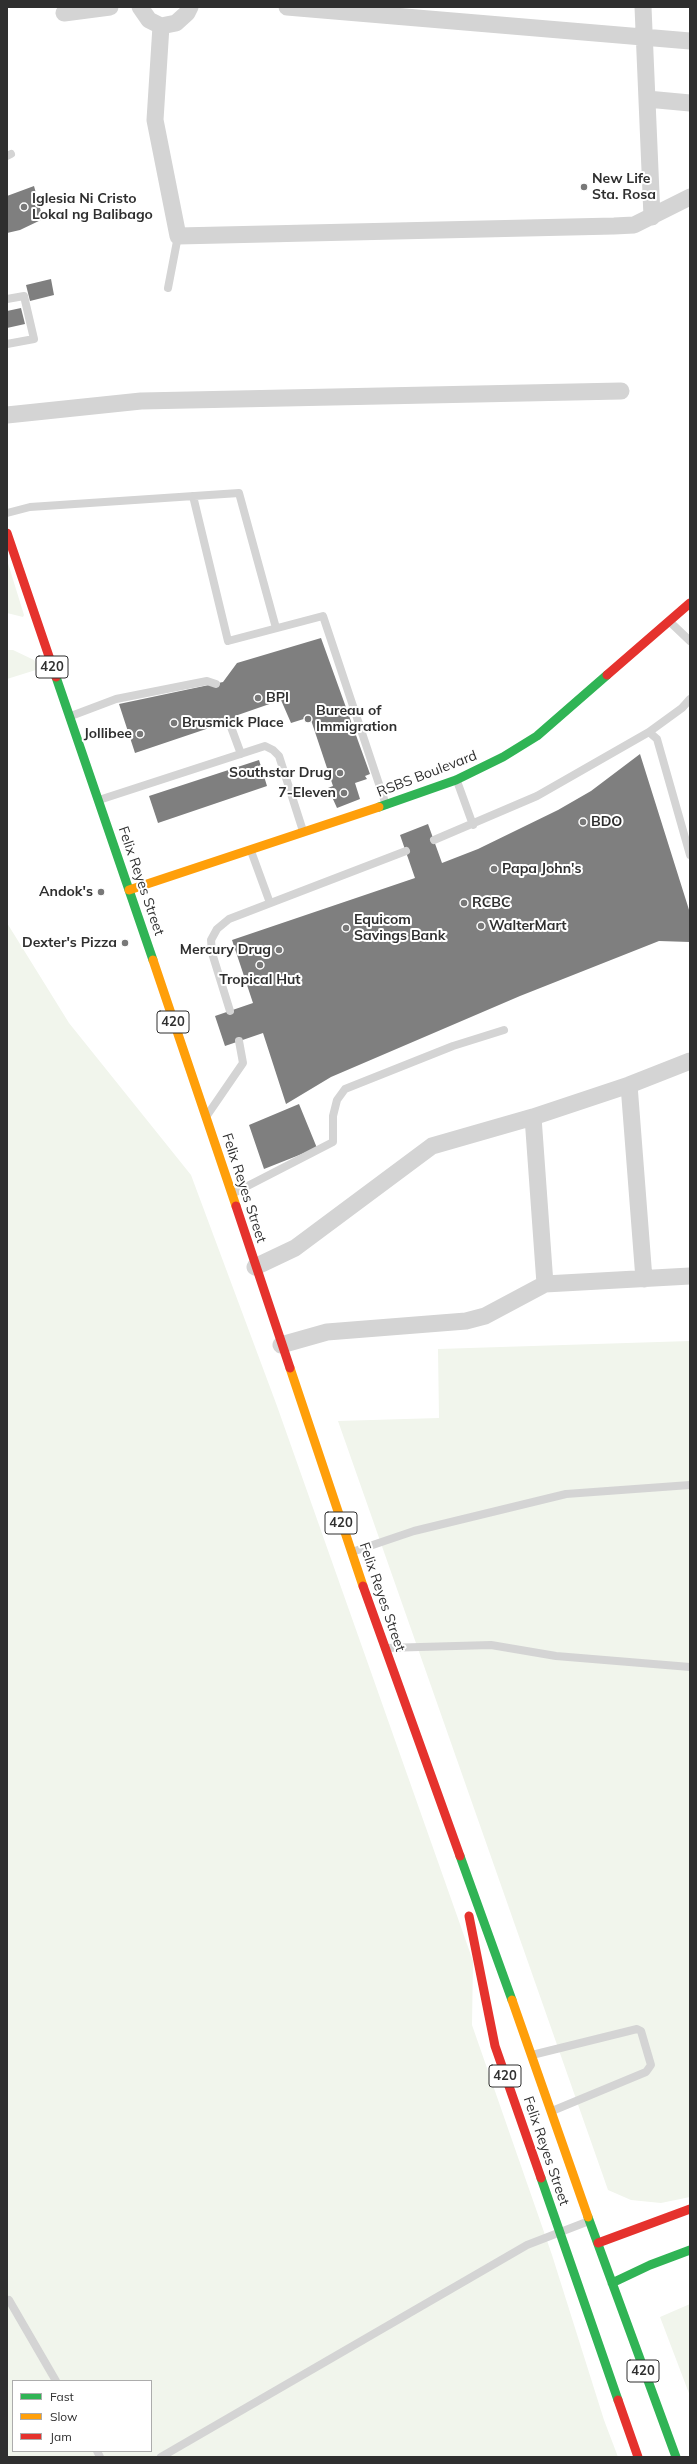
<!DOCTYPE html>
<html>
<head>
<meta charset="utf-8">
<style>
  body { margin:0 }
  #map { position:relative; width:697px; height:2464px; overflow:hidden; background:#fff; font-family:Mulish,sans-serif }
  canvas { display:block }
  .frame { position:absolute; inset:0; border:8px solid #2f2f2f; pointer-events:none }
  .legend { position:absolute; left:12px; top:2380px; width:140px; height:72px; box-sizing:border-box; background:#fff; border:1px solid #acacac; margin:0; padding:5px 7px; list-style:none; font-size:12px; color:#2f2f2f }
  .legend li { display:flex; align-items:center; gap:8px; height:20px }
  .legend b { width:20px; border:1px solid #acacac }
</style>
</head>
<body>
<div id="map">
<canvas width="697" height="2464"></canvas>
<div class="frame"></div>
<ul class="legend">
<li><b style="height:5px;background:#30b455"></b>Fast</li>
<li><b style="height:5px;background:#ff9f0a"></b>Slow</li>
<li><b style="height:5px;background:#e5322d"></b>Jam</li>
</ul>
</div>
<script>
const c = document.querySelector('canvas').getContext('2d');
c.lineJoin = 'round';
function fill(path, color) {
  c.fillStyle = color;
  c.fill(path, 'evenodd');
}
function poly(rows) {
  const path = new Path2D();
  for (const r of rows) {
    path.moveTo(r[0], r[1]);
    for (let i = 2; i < r.length; i += 2) path.lineTo(r[i], r[i + 1]);
  }
  return path;
}
function strokePath(path, color, width, dash) {
  c.strokeStyle = color;
  c.lineWidth = width;
  c.lineCap = dash ? 'butt' : 'round';
  c.setLineDash(dash || []);
  c.stroke(path);
}
function drawText(font, color, halo, rows, align = 'center') {
  c.font = font + ' Mulish,sans-serif';
  c.lineWidth = 4;
  c.setLineDash([]);
  c.textBaseline = 'middle';
  c.strokeStyle = halo;
  c.fillStyle = color;
  for (const [text, x, y, turn = 0] of rows) {
    c.save();
    c.translate(x, y);
    c.rotate((+turn || 0) * Math.PI / 180);
    c.textAlign = isNaN(turn) ? turn : align;
    if (halo) c.strokeText(text, 0, 0);
    c.fillText(text, 0, 0);
    c.restore();
  }
}
const green = poly([
  [7,560,24,615,23,617,7,613],
  [7,650,13,650,34,660,39,669,7,679],
  [7,923,69,1023,191,1175,277,1406,473,1961,472,2025,552,2255,604,2420,618,2457,7,2457],
  [13,2381,151,2381,151,2451,13,2451],
  [690,1341,690,2197,661,2203,631,2200,608,2190,338,1421,439,1418,438,1349],
  [690,2304,690,2396,660,2317]
]);
const building = poly([
  [34,186,43,219,20,230,7,233,7,196],
  [51,279,54,295,30,301,26,285],
  [21,308,25,324,7,328,7,311],
  [321,638,370,774,365,776,367,779,355,783,360,799,337,808,328,788,333,786,310,717,291,723,281,700,235,716,238,725,226,729,224,723,135,753,119,704,223,682,237,663],
  [640,754,690,913,690,942,659,941,520,996,331,1077,286,1104,263,1033,225,1046,215,1016,253,1003,232,940,415,878,400,835,428,824,442,863,478,849,558,810,591,791],
  [259,760,267,786,158,823,149,796],
  [299,1104,317,1148,264,1169,249,1125]
]);
const lane = poly([
  [7,156,11,154],
  [168,288,178,236],
  [7,299,24,296,34,339,7,344],
  [193,496,228,641,323,616,386,805],
  [7,513,30,507,239,493,276,628],
  [670,622,690,641],
  [71,716,116,699,207,681,216,684],
  [231,727,241,754],
  [649,732,657,739,690,855],
  [457,781,473,825],
  [99,800,265,746,273,750,279,756,303,831],
  [434,840,537,796,649,732,682,708,690,699],
  [251,851,270,903],
  [230,1011,212,953,211,940,217,929,229,919,406,851],
  [208,1114,243,1063,239,1041],
  [232,1194,333,1142,333,1116,337,1100,345,1089,453,1046,504,1030],
  [352,1552,414,1531,566,1494,690,1485],
  [385,1648,491,1645,556,1656,690,1667],
  [532,2055,637,2029,641,2031,651,2065,646,2072,552,2111],
  [7,2302,9,2300,56,2381],
  [97,2451,100,2457],
  [161,2457,527,2245,589,2221]
]);
const street = poly([
  [140,7,149,20,161,26,176,23,187,13,190,7],
  [287,7,690,41],
  [643,7,652,217],
  [64,13,110,7],
  [161,26,155,120,178,236,614,226,634,225,690,197],
  [647,99,690,103],
  [7,415,141,401,621,391],
  [629,1085,644,1279],
  [533,1117,545,1284],
  [255,1267,295,1248,432,1146,533,1117,629,1085,690,1061],
  [281,1345,327,1332,466,1321,485,1316,545,1284,690,1276]
]);
const fast = poly([
  [56,677,153,960],
  [379,807,456,780,503,757,537,736,607,675],
  [460,1856,512,2000],
  [541,2178,618,2400],
  [588,2217,676,2457],
  [612,2283,650,2265,690,2250]
]);
const slow = poly([
  [129,890,379,807],
  [153,960,236,1206],
  [290,1368,363,1586],
  [512,2000,588,2217]
]);
const jam = poly([
  [7,533,56,677],
  [607,675,690,603],
  [236,1206,290,1368],
  [363,1586,460,1856],
  [469,1916,495,2046,541,2178],
  [598,2243,690,2209],
  [618,2400,638,2457]
]);
const markers = [
  [584,187,4,"#787878"],
  [24,207,4,"#787878"],
  [258,698,4,"#787878"],
  [308,719,4,"#787878"],
  [174,723,4,"#787878"],
  [140,734,4,"#787878"],
  [340,773,4,"#787878"],
  [344,793,4,"#787878"],
  [583,822,4,"#787878"],
  [494,869,4,"#787878"],
  [101,892,4,"#787878"],
  [464,903,4,"#787878"],
  [481,926,4,"#787878"],
  [346,928,4,"#787878"],
  [125,943,4,"#787878"],
  [279,950,4,"#787878"],
  [260,965,4,"#787878"]
];
const shields = [
  [52,667,32],
  [173,1022,32],
  [341,1523,32],
  [505,2076,32],
  [643,2371,32]
];
const shieldNames = [
  ["420",52,667],
  ["420",173,1022],
  ["420",341,1523],
  ["420",505,2076],
  ["420",643,2371]
];
const poiNames = [
  ["New Life",592,179],
  ["Sta. Rosa",592,195],
  ["Iglesia Ni Cristo",32,199],
  ["Lokal ng Balibago",32,215],
  ["BPI",266,698],
  ["Bureau of",316,711],
  ["Immigration",316,727],
  ["Brusmick Place",182,723],
  ["Jollibee",132,734,"right"],
  ["Southstar Drug",332,773,"right"],
  ["7-Eleven",336,793,"right"],
  ["BDO",591,822],
  ["Papa John's",502,869],
  ["Andok's",93,892,"right"],
  ["RCBC",472,903],
  ["Equicom",354,920],
  ["Savings Bank",354,936],
  ["WalterMart",489,926],
  ["Dexter's Pizza",117,943,"right"],
  ["Mercury Drug",271,950,"right"],
  ["Tropical Hut",260,980,"center"]
];
const streetNames = [
  ["RSBS Boulevard",427,774,-21],
  ["Felix Reyes Street",141,881,71],
  ["Felix Reyes Street",244,1188,72],
  ["Felix Reyes Street",382,1597,71],
  ["Felix Reyes Street",546,2151,71]
];
fill(green, '#f1f5ec');
fill(building, '#7f7f7f');
strokePath(lane, '#d4d4d4', 8);
strokePath(street, '#d4d4d4', 17);
strokePath(fast, '#30b455', 9);
strokePath(slow, '#ff9f0a', 9);
strokePath(jam, '#e5322d', 9);
for (const [x, y, r, color] of markers) {
  const dot = new Path2D();
  dot.arc(x, y, r, 0, 2 * Math.PI);
  c.fillStyle = color;
  c.fill(dot);
  strokePath(dot, '#fff', 1.5);
}
for (const [x, y, w] of shields) {
  const box = new Path2D();
  box.roundRect(x - w / 2, y - 11, w, 22, 3);
  c.fillStyle = '#fff';
  c.fill(box);
  strokePath(box, '#2f2f2f', 1);
}
drawText('bold 13px', '#2f2f2f', null, shieldNames);
drawText('bold 14px', '#2f2f2f', '#fff', poiNames, 'left');
drawText('14px', '#2f2f2f', '#fff', streetNames);
</script>
</body>
</html>
